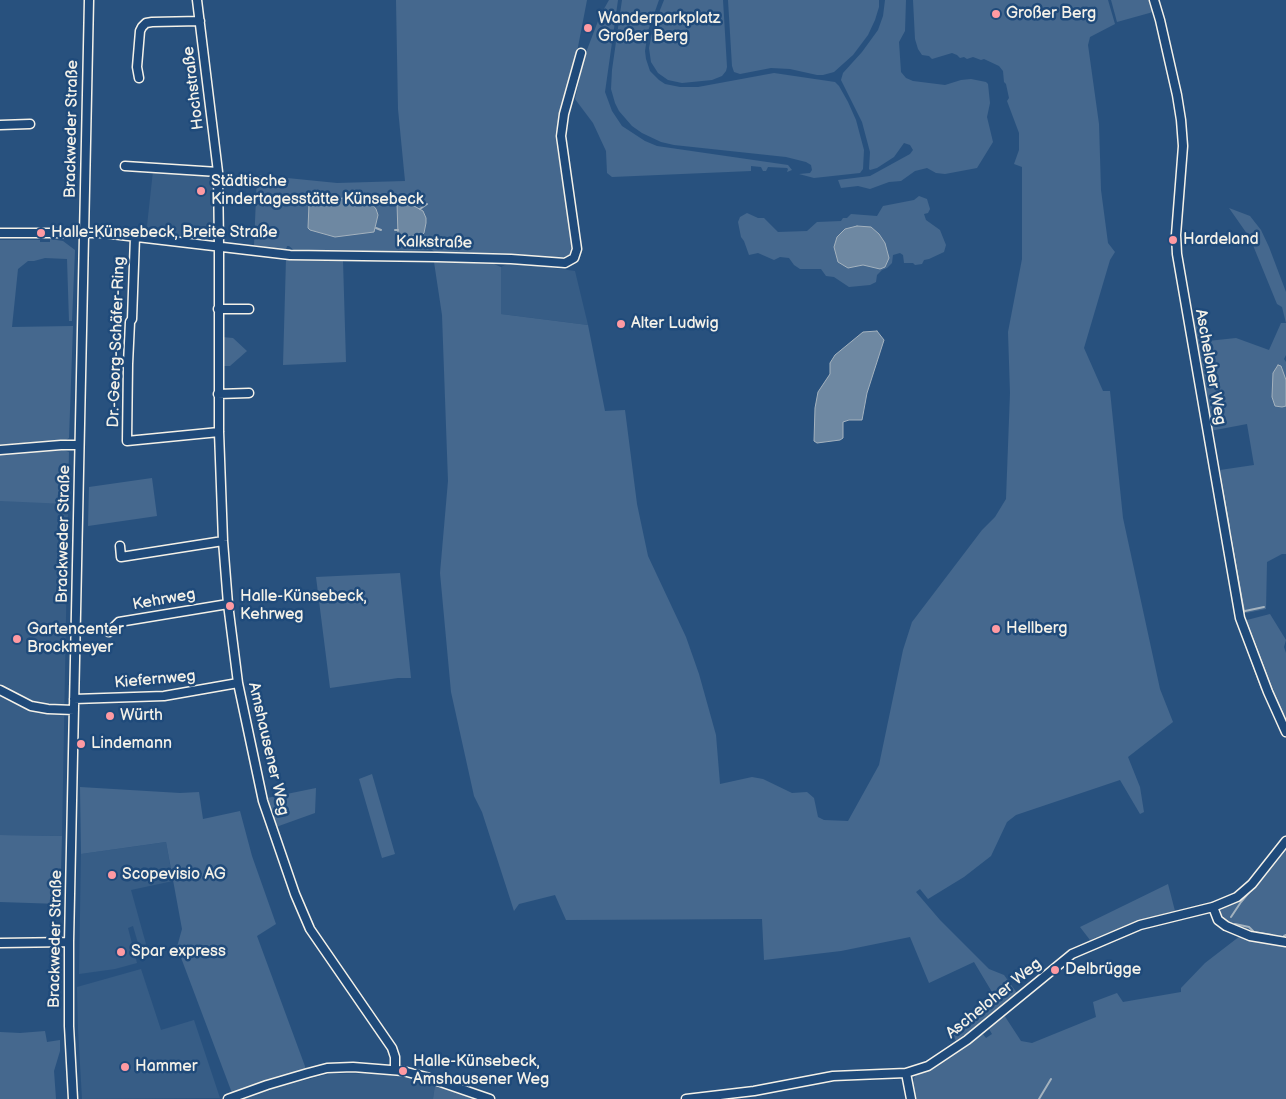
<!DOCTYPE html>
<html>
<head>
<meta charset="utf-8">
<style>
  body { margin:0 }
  canvas { display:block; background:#28517e }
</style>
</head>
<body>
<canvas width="1286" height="1099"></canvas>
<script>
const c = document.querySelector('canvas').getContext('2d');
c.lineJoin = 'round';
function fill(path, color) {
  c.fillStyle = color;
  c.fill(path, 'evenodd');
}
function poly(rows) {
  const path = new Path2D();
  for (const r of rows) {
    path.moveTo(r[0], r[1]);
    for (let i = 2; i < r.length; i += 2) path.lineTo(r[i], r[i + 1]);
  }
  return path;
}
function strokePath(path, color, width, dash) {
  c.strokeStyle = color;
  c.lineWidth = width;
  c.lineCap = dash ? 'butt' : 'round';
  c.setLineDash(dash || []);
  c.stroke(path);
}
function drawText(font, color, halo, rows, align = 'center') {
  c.font = font + ' "Balsamiq Sans",sans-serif';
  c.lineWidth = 5;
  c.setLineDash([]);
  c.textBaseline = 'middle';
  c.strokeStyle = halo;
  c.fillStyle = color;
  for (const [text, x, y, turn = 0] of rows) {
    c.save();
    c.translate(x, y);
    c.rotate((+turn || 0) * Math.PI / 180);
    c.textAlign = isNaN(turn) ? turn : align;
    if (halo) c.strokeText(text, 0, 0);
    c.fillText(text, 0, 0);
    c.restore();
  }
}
const built = poly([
  [153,171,215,174,216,233,201,231,200,237,195,236,194,238,144,232,145,226,147,226],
  [511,262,575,271,588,325,501,314,501,267],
  [69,452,62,836,0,835,0,453],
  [166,842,173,881,131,890,149,955,142,957,133,926,128,928,137,963,115,969,79,974,81,854],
  [141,969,161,1030,194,1020,220,1098,82,1099,78,1029,77,987],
  [390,1073,416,1079,435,1085,433,1099,244,1099,270,1089,329,1074]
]);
const green = poly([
  [396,0,587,0,577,52,555,135,573,246,569,255,562,258,436,253,432,250,371,253,296,252,289,246,287,246,286,250,254,245,257,175,337,183,405,181,398,109],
  [609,0,618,0,605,92,612,111,622,126,645,141,657,146,788,165,792,170,787,172,788,169,787,168,768,167,766,171,763,171,761,167,751,166,751,171,612,177,607,173,606,151,593,123,575,99,585,55,600,16],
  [622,0,659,0,648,31,645,51,646,59,650,71,659,80,665,84,680,87,698,87,774,73,835,82,839,86,848,102,856,120,864,150,863,169,860,173,814,178,799,174,810,173,812,170,811,165,806,162,786,157,674,145,661,142,642,133,632,126,619,111,615,103,611,89,612,70],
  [664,0,723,0,727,67,726,71,722,76,712,80,682,83,668,80,658,73,651,62,649,48,653,28],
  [728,0,879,0,879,7,875,20,868,35,853,55,834,72,823,75,817,75,790,69,771,68,740,74,734,72,732,66],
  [885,0,906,0,905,31,899,42,901,72,906,78,913,81,945,85,961,80,971,79,986,82,988,84,990,103,987,117,993,142,977,168,945,174,936,173,927,168,915,171,901,181,889,182,870,189,858,186,841,188,838,180,870,176,910,154,913,150,910,145,904,143,894,157,877,168,870,170,869,169,870,152,862,122,841,80,843,73,862,52,878,30,883,16],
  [913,0,1108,0,1115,24,1090,37,1088,45,1099,124,1101,190,1108,243,1115,252,1110,260,1084,348,1103,391,1110,391,1123,518,1160,689,1173,722,1128,757,1140,787,1144,812,1140,814,1120,780,1016,815,1007,822,991,856,964,877,928,899,920,889,916,892,940,920,989,969,1004,975,1017,993,957,1042,951,1033,995,997,974,962,929,983,910,937,841,951,764,960,762,919,566,920,555,895,519,904,514,911,482,812,474,796,451,692,440,573,448,481,442,315,434,262,489,262,501,267,501,314,588,325,605,411,625,410,637,504,648,556,686,637,699,674,716,735,720,784,752,777,763,779,792,793,807,792,814,798,818,817,824,820,848,821,879,765,903,650,912,622,982,530,995,517,1006,499,1010,393,1008,332,1022,259,1022,167,1014,164,1019,150,1019,133,1007,101,1009,98,1006,84,1004,82,1003,71,999,66,984,59,981,60,973,57,967,59,964,57,960,58,957,55,952,53,932,59,929,56,922,55,918,49,915,39],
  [1111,0,1150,0,1153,12,1117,22],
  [919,196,927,199,930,209,928,213,924,214,926,220,940,230,946,245,944,252,929,259,924,260,922,264,915,265,913,263,904,263,903,255,900,253,893,255,892,263,887,268,882,270,877,275,876,282,870,285,849,287,834,277,826,276,821,269,800,269,794,265,789,258,780,257,774,260,758,253,749,255,744,241,741,237,738,222,740,217,747,213,758,218,764,218,778,232,807,231,817,222,841,221,843,218,847,218,851,214,877,216,883,206,914,200],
  [864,226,880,268,863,265,851,227],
  [1229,208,1250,216,1261,230,1269,247,1286,292,1286,355,1284,359,1286,362,1286,554,1282,554,1267,562,1266,609,1246,613,1243,612,1220,470,1254,465,1247,424,1210,431,1191,319,1204,317,1208,341,1236,338,1269,350,1281,323,1286,323,1282,307,1277,304,1250,238],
  [50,239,63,241,75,250,72,321,69,321,67,259,45,258,34,261,28,261,18,269,12,327,73,326,69,438,66,440,0,445,0,240,40,240,40,242,50,242],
  [286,259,343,261,346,362,283,365],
  [222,337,233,338,247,351,230,366,221,366],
  [58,448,69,452,67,504,0,501,0,453],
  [152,478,157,516,88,526,89,487],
  [400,573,411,678,398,678,330,688,316,577],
  [1270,614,1286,640,1284,647,1286,653,1286,724,1271,691,1246,624,1247,620],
  [372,774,395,854,382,858,359,779],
  [80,787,180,793,199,792,203,819,240,811,252,856,276,924,257,936,306,1069,232,1093,177,947,182,929,166,842,81,854],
  [316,788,315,813,276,827,267,798],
  [0,835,62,836,60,904,0,902],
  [1286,847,1286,938,1275,938,1250,932,1227,923,1220,917,1220,912,1222,909,1238,900,1255,885],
  [1168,884,1175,911,1138,921,1090,940,1080,927],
  [1240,936,1261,942,1286,945,1286,1099,915,1099,913,1083,914,1078,916,1075,949,1058,982,1033,986,1038,992,1034,989,1029,1004,1015,1021,1041,1032,1043,1096,1017,1093,1002,1117,993,1123,1002,1181,992,1181,988,1205,963],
  [45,1031,47,1042,60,1040,60,1051,54,1071,56,1099,0,1099,0,1032,20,1033],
  [435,1085,447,1088,477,1099,433,1099]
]);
const water = poly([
  [315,198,328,200,343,198,362,199,371,203,376,209,378,215,374,232,335,237,310,230,308,228,309,204,315,198],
  [398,202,414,206,423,211,426,218,426,223,424,233,422,235,401,237,398,235,397,203,398,202],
  [857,226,871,227,879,234,885,243,889,258,885,267,880,269,863,265,848,268,838,262,834,247,837,237,845,229,857,226],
  [877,331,884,340,867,393,862,420,849,420,843,422,843,438,840,440,817,443,814,441,815,408,818,392,830,374,830,363,835,355,863,332,877,331],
  [1278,365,1281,366,1286,380,1286,406,1282,407,1275,406,1272,397,1273,373,1278,365]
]);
const stream = poly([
  [420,209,427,204],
  [376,228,381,230],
  [395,230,398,230],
  [1220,478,1229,527],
  [1230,536,1244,612],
  [1245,611,1264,607],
  [1237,620,1262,689],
  [1246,622,1272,690,1283,715],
  [1231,917,1241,902,1286,848],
  [1235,924,1249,927,1254,932,1272,935],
  [1284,936,1286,935],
  [1039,1099,1051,1079]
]);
const minor = poly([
  [197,0,218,172,219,246,219,432,223,541,228,604,238,683,263,801,295,894,310,929,392,1048,395,1057,395,1070],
  [1154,0,1160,20,1177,95,1181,120,1183,146,1176,235,1177,254,1240,618,1268,692,1286,732],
  [139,78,137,67,140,31,142,27,146,23,152,22,200,21],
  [0,125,30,124],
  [125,166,218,172],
  [0,233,103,233,290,255,437,257,511,259,565,263,574,258,577,249,561,136,564,114,581,53],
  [135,237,132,319,130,322,128,364,127,441,219,432],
  [218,309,249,309],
  [218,394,249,393],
  [0,450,61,445,79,445],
  [120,546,121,557,223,541],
  [109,632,119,622,228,604],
  [0,690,31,706,48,709,74,710],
  [74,699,164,696,238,683],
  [1213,907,1218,920,1226,926,1250,936,1286,942],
  [0,943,69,942],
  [906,1073,911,1099],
  [73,1099,69,1026,69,942,89,0],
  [228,1099,267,1085,308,1073,327,1068,353,1067,403,1071,426,1077,490,1099],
  [686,1099,754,1091,833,1076,906,1073,928,1066,967,1040,1072,954,1140,925,1213,907,1237,897,1252,884,1286,841]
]);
const markers = [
  [996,14,5,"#ff9aa2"],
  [588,28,5,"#ff9aa2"],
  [201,191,5,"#ff9aa2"],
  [41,233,5,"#ff9aa2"],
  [1173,240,5,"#ff9aa2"],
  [621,324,5,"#ff9aa2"],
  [230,606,5,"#ff9aa2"],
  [996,629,5,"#ff9aa2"],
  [17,639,5,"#ff9aa2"],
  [110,716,5,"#ff9aa2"],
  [81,744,5,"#ff9aa2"],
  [112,875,5,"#ff9aa2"],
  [121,952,5,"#ff9aa2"],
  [1055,970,5,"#ff9aa2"],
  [125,1067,5,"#ff9aa2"],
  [403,1071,5,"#ff9aa2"]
];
const poiNames = [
  ["Großer Berg",1006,14],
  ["Wanderparkplatz",598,19],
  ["Großer Berg",598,37],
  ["Städtische",211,182],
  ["Kindertagesstätte Künsebeck",211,200],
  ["Halle-Künsebeck, Breite Straße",51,233],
  ["Hardeland",1183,240],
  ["Alter Ludwig",631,324],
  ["Halle-Künsebeck,",240,597],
  ["Kehrweg",240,615],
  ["Hellberg",1006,629],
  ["Gartencenter",27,630],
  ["Brockmeyer",27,648],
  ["Würth",120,716],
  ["Lindemann",91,744],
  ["Scopevisio AG",122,875],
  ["Spar express",131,952],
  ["Delbrügge",1065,970],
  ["Halle-Künsebeck,",413,1062],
  ["Amshausener Weg",413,1080],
  ["Hammer",135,1067]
];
const streetNames = [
  ["Hochstraße",194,88,-97],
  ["Brackweder Straße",72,129,-89],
  ["Kalkstraße",434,243,1],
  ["Dr.-Georg-Schäfer-Ring",117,342,-88],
  ["Ascheloher Weg",1210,367,80],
  ["Brackweder Straße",64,534,-89],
  ["Kehrweg",164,600,-10],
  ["Kiefernweg",155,680,-5],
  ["Amshausener Weg",268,749,77],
  ["Brackweder Straße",56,939,-89],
  ["Ascheloher Weg",994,999,-39]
];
fill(built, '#375d86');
fill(green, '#45688e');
fill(water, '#6e88a2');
strokePath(water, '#a4b2be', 1);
strokePath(stream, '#a4b2be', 2);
strokePath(minor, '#f4f1e8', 11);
strokePath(minor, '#1f4a7a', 8);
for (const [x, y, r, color] of markers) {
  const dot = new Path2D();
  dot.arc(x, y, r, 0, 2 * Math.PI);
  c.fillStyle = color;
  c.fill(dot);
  strokePath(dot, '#1f4a7a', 2);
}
drawText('16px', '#f4f1e8', '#1f4a7a', poiNames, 'left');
drawText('16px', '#f4f1e8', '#1f4a7a', streetNames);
</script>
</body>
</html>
